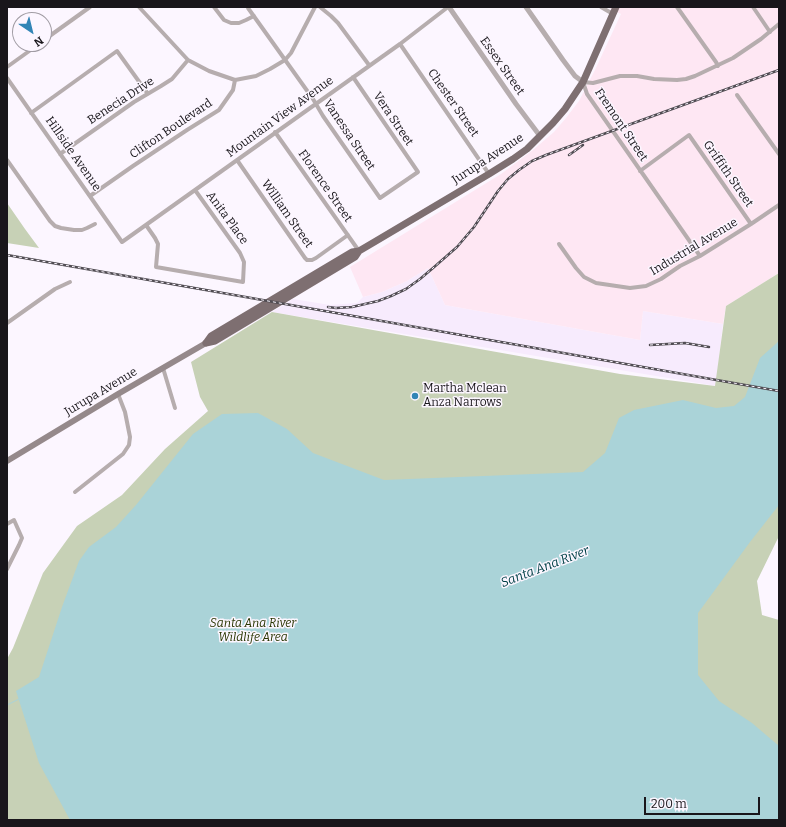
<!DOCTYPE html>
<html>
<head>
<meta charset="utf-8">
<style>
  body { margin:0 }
  #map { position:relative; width:786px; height:827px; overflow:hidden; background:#fcf6ff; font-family:Bitter,serif }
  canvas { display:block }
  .frame { position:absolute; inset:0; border:8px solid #19161b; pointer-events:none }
  .north { position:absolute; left:12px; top:12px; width:40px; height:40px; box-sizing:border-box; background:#fcf6ff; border:1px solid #a19ca4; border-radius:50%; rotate:145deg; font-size:11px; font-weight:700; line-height:16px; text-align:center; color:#19161b }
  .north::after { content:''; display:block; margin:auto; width:14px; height:18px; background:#3285b6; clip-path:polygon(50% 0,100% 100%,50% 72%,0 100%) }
  .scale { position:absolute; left:644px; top:797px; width:116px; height:18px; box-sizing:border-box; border:2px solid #19161b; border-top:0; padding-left:5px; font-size:12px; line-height:14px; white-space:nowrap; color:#19161b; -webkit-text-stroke:3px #fcf6ff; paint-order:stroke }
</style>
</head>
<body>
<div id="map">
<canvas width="786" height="827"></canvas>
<div class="frame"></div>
<div class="north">N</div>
<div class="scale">200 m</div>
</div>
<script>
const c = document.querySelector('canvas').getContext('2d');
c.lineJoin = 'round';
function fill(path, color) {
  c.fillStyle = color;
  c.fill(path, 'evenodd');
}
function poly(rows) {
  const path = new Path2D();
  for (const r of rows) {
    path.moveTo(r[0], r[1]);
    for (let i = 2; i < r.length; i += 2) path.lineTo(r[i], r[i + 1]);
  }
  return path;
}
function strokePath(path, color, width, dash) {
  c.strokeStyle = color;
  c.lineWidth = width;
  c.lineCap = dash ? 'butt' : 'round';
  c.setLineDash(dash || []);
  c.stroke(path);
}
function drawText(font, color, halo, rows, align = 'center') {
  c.font = font + ' Bitter,serif';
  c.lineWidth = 3;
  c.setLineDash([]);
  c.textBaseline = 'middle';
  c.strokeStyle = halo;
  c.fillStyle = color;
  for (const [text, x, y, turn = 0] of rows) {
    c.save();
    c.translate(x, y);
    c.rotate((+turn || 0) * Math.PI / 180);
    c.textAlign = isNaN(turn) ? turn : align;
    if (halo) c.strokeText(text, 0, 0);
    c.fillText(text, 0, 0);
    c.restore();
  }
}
const built = poly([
  [428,268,445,305,640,340,643,311,723,324,716,386,272,312,293,299,330,305,357,303,363,297,382,292,407,281]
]);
const industrial = poly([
  [607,7,779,7,779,273,726,306,723,324,643,311,640,340,445,305,428,268,407,281,382,292,363,297,350,267,501,174,533,150,554,132,566,118,579,101,595,70,621,14]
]);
const green = poly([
  [7,203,25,229,39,248,7,243],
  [779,273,779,536,757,581,762,615,779,620,779,820,7,820,7,659,13,648,43,573,77,526,122,495,165,449,208,411,200,397,191,362,272,312,620,374,715,386,726,306]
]);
const water = poly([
  [779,341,779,505,750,542,698,613,698,675,719,701,752,723,779,746,779,820,70,820,39,763,16,691,39,677,62,607,79,561,89,547,116,527,136,505,193,434,222,414,258,413,287,429,313,453,384,480,583,472,605,453,619,418,634,410,683,400,716,408,734,406,745,397,760,358]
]);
const stream = poly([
  [7,705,19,699]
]);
const minor = poly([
  [139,7,188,60,209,71,235,80],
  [214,7,224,20,231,23,239,23,246,20,254,16],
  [320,7,331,16,338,23,369,65],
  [601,7,613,14],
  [677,7,716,62,718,66],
  [753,7,770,32],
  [248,8,313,99,323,116,380,198,418,172,353,77],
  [44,40,90,7],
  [400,44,489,174],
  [7,67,39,44],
  [7,78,122,242,400,44,448,7],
  [737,95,779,154],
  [31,113,117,51,148,94],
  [275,132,359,251],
  [60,154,134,102,161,86,172,79,188,60],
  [7,160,50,221,55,226,61,228,74,230,82,230,87,228,95,224],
  [237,160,305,258,307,260,312,260,316,258,348,235],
  [640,171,689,135,751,224],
  [90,196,133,166,187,130,219,110,233,90,235,80,256,76,270,69,285,60,291,53,315,7],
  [146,225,155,238,158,244,156,267,243,282,244,262,240,253,195,190],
  [559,244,576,268,584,277,596,283,630,288,646,286,661,279,680,266,700,256,751,224,779,205],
  [700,256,587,94,583,82,593,83,620,76,637,76,654,79,677,80,686,79,695,76,733,58,761,39,779,24],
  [7,323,55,289,70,282],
  [163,368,175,408],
  [75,492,123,454,129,445,130,437,125,412,118,394],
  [7,524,14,520,22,538,19,545,7,569]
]);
const tertiary = poly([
  [449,7,516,104,540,136],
  [526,7,563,60,575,76,583,82]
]);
const secondary = poly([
  [7,461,118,394,206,343]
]);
const primary = poly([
  [206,343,211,336,352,252,359,251,376,241,489,174,513,159,527,149,553,123,565,109,583,82,616,7],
  [206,343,215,341,355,257,359,251]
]);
const rail = poly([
  [569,155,583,145],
  [7,255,779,391],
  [328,307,336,308,352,307,378,301,391,296,406,289,420,279,433,268,457,247,474,227,498,191,508,179,519,170,532,161,546,155,779,70],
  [650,345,685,343,709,347]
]);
const markers = [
  [415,396,4,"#3285b6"]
];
const streetNames = [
  ["Essex Street",502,66,55],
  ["Benecia Drive",121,101,-33],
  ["Chester Street",453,103,55],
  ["Mountain View Avenue",280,117,-36],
  ["Vera Street",393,119,56],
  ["Fremont Street",621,125,56],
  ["Clifton Boulevard",171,129,-34],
  ["Vanessa Street",349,135,56],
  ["Hillside Avenue",73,154,55],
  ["Jurupa Avenue",488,159,-33],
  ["Griffith Street",728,174,55],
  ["Florence Street",325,186,55],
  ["William Street",287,214,55],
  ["Anita Place",227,218,54],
  ["Industrial Avenue",694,247,-31],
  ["Jurupa Avenue",101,392,-31]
];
const poiNames = [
  ["Martha Mclean",423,389],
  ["Anza Narrows",423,403]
];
const parkNames = [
  ["Santa Ana River",253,624],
  ["Wildlife Area",253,638]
];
const waterNames = [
  ["Santa Ana River",545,567,-21]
];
fill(built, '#f7ebfd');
fill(industrial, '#fee7f3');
fill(green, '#c7d1b6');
fill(water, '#aad3d8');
strokePath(stream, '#aad3d8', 1);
strokePath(minor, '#b6adae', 4);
strokePath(tertiary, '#b6adae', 5);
strokePath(secondary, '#95898b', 6);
strokePath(primary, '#7e6f71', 7);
strokePath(rail, '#504c52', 2.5);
strokePath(rail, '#fcf6ff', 1, [3]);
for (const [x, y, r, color] of markers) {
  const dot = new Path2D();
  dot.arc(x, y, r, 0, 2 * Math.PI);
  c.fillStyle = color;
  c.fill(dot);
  strokePath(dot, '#fcf6ff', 1.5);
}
drawText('12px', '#19161b', '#fcf6ff', streetNames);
drawText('12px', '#19161b', '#fcf6ff', poiNames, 'left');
drawText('italic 12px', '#293603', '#fcf6ff', parkNames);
drawText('italic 13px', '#004147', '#fcf6ff', waterNames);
</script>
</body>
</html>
